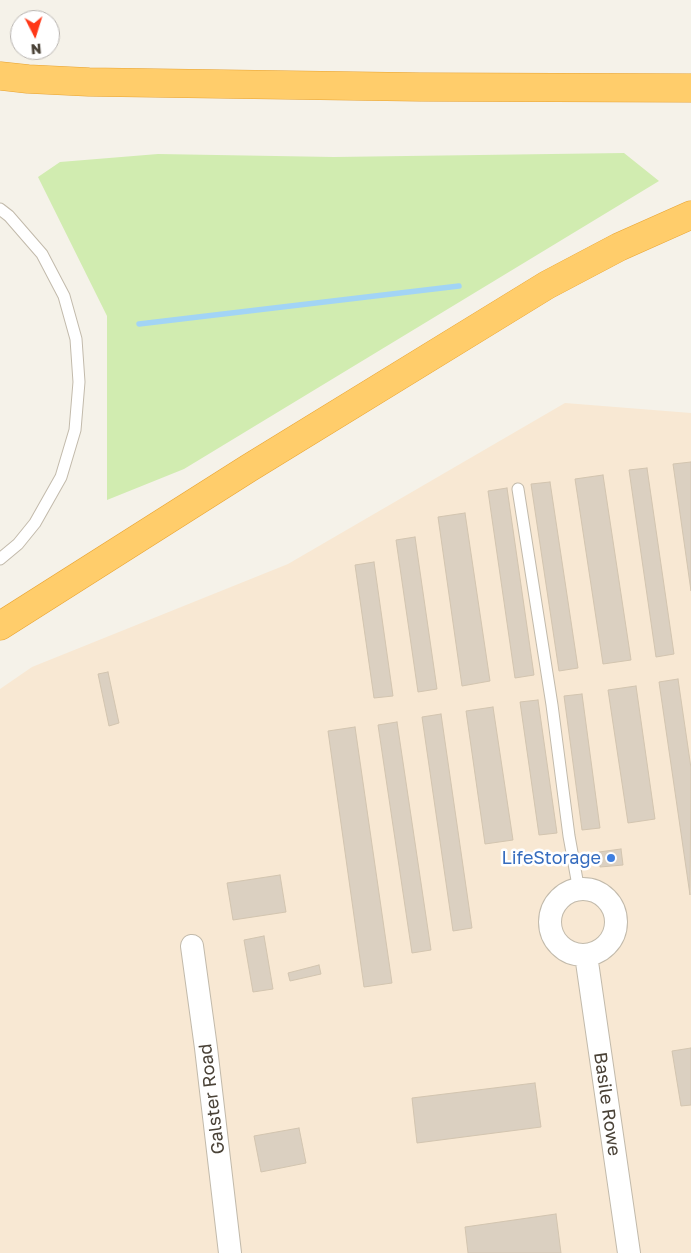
<!DOCTYPE html>
<html>
<head>
<meta charset="utf-8">
<style>
  body { margin:0 }
  #map { position:relative; width:691px; height:1253px; overflow:hidden; background:#f5f2e9; font-family:"Golos Text",sans-serif }
  canvas { display:block }
  .north { position:absolute; left:10px; top:10px; width:50px; height:50px; box-sizing:border-box; background:#fff; border:1px solid #b7b3af; border-radius:50%; rotate:175deg; font-size:14px; font-weight:700; line-height:20px; text-align:center; color:#4a4237 }
  .north::after { content:''; display:block; margin:auto; width:18px; height:22px; background:#ff3817; clip-path:polygon(50% 0,100% 100%,50% 72%,0 100%) }
</style>
</head>
<body>
<div id="map">
<canvas width="691" height="1253"></canvas>
<div class="north">N</div>
</div>
<script>
const c = document.querySelector('canvas').getContext('2d');
c.lineJoin = 'round';
function fill(path, color) {
  c.fillStyle = color;
  c.fill(path, 'evenodd');
}
function poly(rows) {
  const path = new Path2D();
  for (const r of rows) {
    if (r.length === 3) {
      path.moveTo(r[0] + r[2], r[1]);
      path.arc(r[0], r[1], r[2], 0, 2 * Math.PI);
      continue;
    }
    path.moveTo(r[0], r[1]);
    for (let i = 2; i < r.length; i += 2) path.lineTo(r[i], r[i + 1]);
  }
  return path;
}
function strokePath(path, color, width, dash) {
  c.strokeStyle = color;
  c.lineWidth = width;
  c.lineCap = dash ? 'butt' : 'round';
  c.setLineDash(dash || []);
  c.stroke(path);
}
function drawText(font, color, halo, rows, align = 'center') {
  c.font = font + ' "Golos Text",sans-serif';
  c.lineWidth = 5;
  c.setLineDash([]);
  c.textBaseline = 'middle';
  c.strokeStyle = halo;
  c.fillStyle = color;
  for (const [text, x, y, turn = 0] of rows) {
    c.save();
    c.translate(x, y);
    c.rotate((+turn || 0) * Math.PI / 180);
    c.textAlign = isNaN(turn) ? turn : align;
    if (halo) c.strokeText(text, 0, 0);
    c.fillText(text, 0, 0);
    c.restore();
  }
}
const commercial = poly([
  [565,403,691,413,691,1253,0,1253,0,689,32,667,288,564]
]);
const green = poly([
  [624,153,659,181,184,469,107,500,107,316,38,177,60,162,158,154,334,157]
]);
const stream = poly([
  [139,324,459,286]
]);
const building = poly([
  [691,462,691,591,673,464,691,462],
  [647,468,674,654,656,657,629,470,647,468],
  [603,475,631,660,603,664,575,479,603,475],
  [550,482,578,668,559,671,531,484,550,482],
  [507,488,534,675,515,678,488,491,507,488],
  [465,513,490,681,462,686,438,517,465,513],
  [415,537,437,689,418,692,396,540,415,537],
  [374,562,393,696,374,698,355,565,374,562],
  [108,672,119,723,109,726,98,674,108,672],
  [678,679,691,768,690,895,659,682,678,679],
  [636,686,655,819,628,823,608,690,636,686],
  [582,694,600,828,582,830,564,696,582,694],
  [538,700,557,833,539,835,520,702,538,700],
  [493,707,513,840,485,844,466,711,493,707],
  [441,714,472,928,453,931,422,717,441,714],
  [397,722,431,950,412,953,378,725,397,722],
  [355,727,392,983,364,987,328,731,355,727],
  [621,849,623,865,600,867,599,852,621,849],
  [280,875,286,912,233,920,227,883,280,875],
  [264,936,273,989,253,992,244,940,264,936],
  [319,965,321,974,290,981,288,973,319,965],
  [691,1048,691,1105,681,1106,672,1051,691,1048],
  [535,1083,541,1127,417,1143,412,1098,535,1083],
  [299,1128,306,1163,261,1172,254,1136,299,1128],
  [556,1214,561,1253,468,1253,465,1227,556,1214]
]);
const lane = poly([
  [0,209,9,216,42,254,64,296,76,339,79,382,75,430,61,477,35,523,18,544,0,559],
  [518,489,552,705,569,836,579,891]
]);
const street = poly([
  [583,922,33],
  [192,946,206,1048,230,1253],
  [586,955,629,1253]
]);
const highway = poly([
  [0,76,28,79,89,82,420,87,691,88],
  [0,626,249,468,547,285,619,247,691,215]
]);
const markers = [
  [611,858,5,"#3f7fe0"]
];
const shopNames = [
  ["LifeStorage",601,858]
];
const streetNames = [
  ["Galster Road",212,1099,-97],
  ["Basile Rowe",607,1104,82]
];
fill(commercial, '#f8e8d3');
fill(green, '#d1ecb0');
strokePath(stream, '#a2d4f5', 5.5);
fill(building, '#dbd0c1');
strokePath(building, '#d3c5b0', 1);
strokePath(lane, '#c2baab', 13);
strokePath(street, '#c2baab', 24);
strokePath(highway, '#e8a331', 29);
strokePath(lane, '#fff', 11);
strokePath(street, '#fff', 22);
strokePath(highway, '#ffcd6b', 28);
for (const [x, y, r, color] of markers) {
  const dot = new Path2D();
  dot.arc(x, y, r, 0, 2 * Math.PI);
  c.fillStyle = color;
  c.fill(dot);
  strokePath(dot, '#fff', 2);
}
drawText('18px', '#366cbe', '#fff', shopNames, 'right');
drawText('18px', '#4a4237', '#fff', streetNames);
</script>
</body>
</html>
